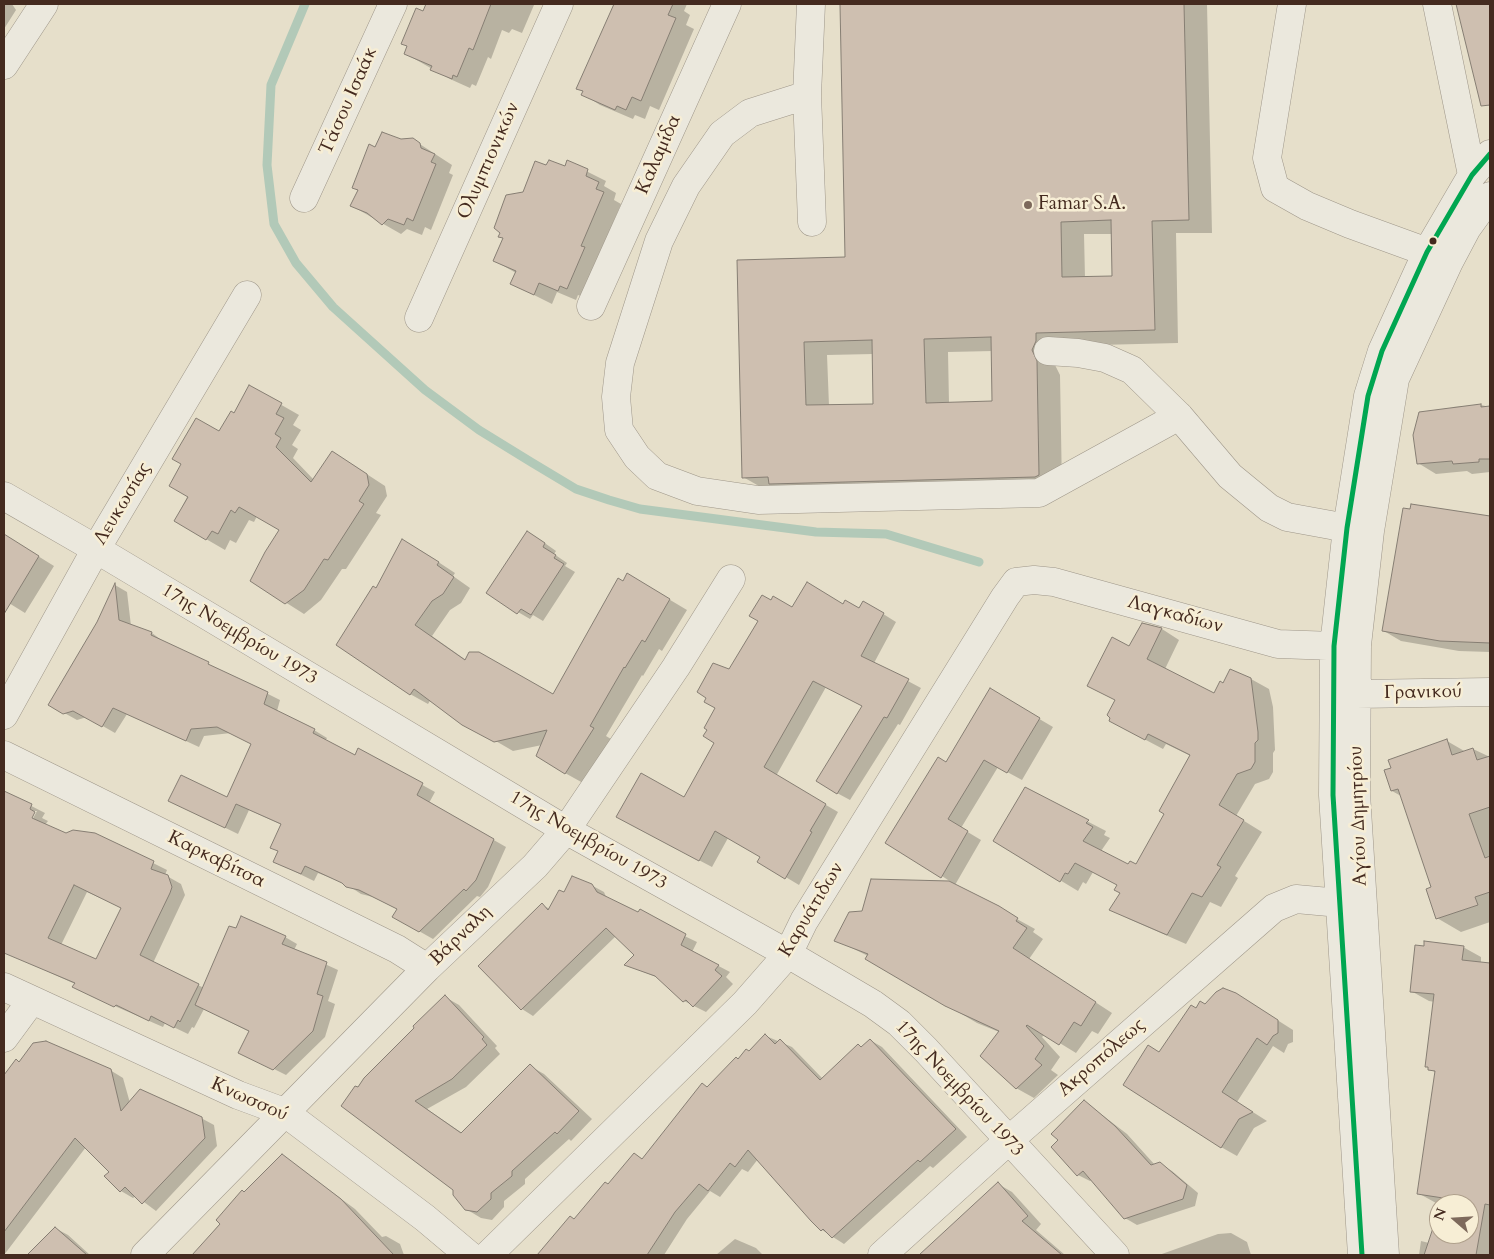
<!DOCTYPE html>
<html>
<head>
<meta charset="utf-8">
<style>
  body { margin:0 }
  #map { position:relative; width:1494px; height:1259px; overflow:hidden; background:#e6dfca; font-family:Cardo,serif }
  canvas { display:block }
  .frame { position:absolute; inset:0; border:5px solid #442a1f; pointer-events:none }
  .north { position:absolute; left:1429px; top:1194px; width:50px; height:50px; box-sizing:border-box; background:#f7eed5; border:1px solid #afa08c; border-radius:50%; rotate:289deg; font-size:14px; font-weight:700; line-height:20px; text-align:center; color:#442a1f }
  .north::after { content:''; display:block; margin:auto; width:18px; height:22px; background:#7d695b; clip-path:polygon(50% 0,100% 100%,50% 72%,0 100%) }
</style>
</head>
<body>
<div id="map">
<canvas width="1494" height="1259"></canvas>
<div class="frame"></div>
<div class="north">N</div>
</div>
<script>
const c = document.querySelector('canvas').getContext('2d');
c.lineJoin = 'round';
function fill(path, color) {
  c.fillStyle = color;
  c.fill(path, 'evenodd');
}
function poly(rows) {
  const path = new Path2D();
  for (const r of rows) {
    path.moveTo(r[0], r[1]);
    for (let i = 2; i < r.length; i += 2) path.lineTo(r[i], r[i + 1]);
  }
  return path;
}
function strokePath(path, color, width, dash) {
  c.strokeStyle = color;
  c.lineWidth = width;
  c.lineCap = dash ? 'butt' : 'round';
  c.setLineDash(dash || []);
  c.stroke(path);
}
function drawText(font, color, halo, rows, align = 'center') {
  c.font = font + ' Cardo,serif';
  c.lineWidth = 5;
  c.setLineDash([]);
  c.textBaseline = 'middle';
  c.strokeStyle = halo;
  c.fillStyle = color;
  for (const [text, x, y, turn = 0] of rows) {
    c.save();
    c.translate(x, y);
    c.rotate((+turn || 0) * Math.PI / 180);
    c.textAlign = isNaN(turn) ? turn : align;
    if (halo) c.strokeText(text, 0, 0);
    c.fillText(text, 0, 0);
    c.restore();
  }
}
const shadow = poly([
  [4,4,12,4,16,10,4,29],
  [432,4,532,4,534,5,522,33,512,29,509,33,502,30,491,59,488,57,476,86,472,84,470,88,450,79,406,54,423,12],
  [615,4,687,4,684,11,690,15,686,25,694,29,659,110,650,106,645,119,635,115,633,119,600,105,583,94,584,92,577,88],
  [841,4,1207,4,1212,233,1176,233,1178,343,1059,346,1055,365,1060,375,1062,489,766,490,743,477,738,261,847,259],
  [1084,234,1113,234,1113,277,1085,278],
  [993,351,994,402,949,403,948,352],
  [873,354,874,405,829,406,827,355],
  [1458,4,1490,4,1490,106,1482,101],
  [412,139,452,165,449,173,453,175,431,230,425,227,422,235,407,229,401,234,352,206,358,190,353,187,376,148],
  [568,162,606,181,604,186,616,193,614,200,621,204,599,256,585,298,578,295,576,300,557,292,552,304,512,284,516,273,495,261,523,193,547,167,565,168],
  [250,387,299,415,293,425,301,430,292,445,298,449,293,458,314,480,333,452,385,486,387,496,376,513,381,515,346,569,342,569,321,600,304,614,252,581,281,530,257,516,254,522,249,520,236,543,230,540,225,550,175,521,219,433,234,414],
  [1481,405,1490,407,1490,472,1472,474,1467,471,1436,474,1418,463,1453,407],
  [1475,517,1490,517,1490,652,1459,651,1401,641,1384,631],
  [4,535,54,566,25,613,4,600],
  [539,539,556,551,554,554,567,563,565,566,575,572,543,621,533,615,530,619,518,612],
  [420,550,455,573,453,576,470,588,461,603,450,610,432,636,466,660,553,696,623,582,645,585,687,610,662,651,659,649,643,676,642,675,606,736,611,739,583,783,565,773,542,745,513,751,463,722,431,699,428,704,410,694,376,589],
  [115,585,127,592,131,626,152,633,164,642,280,700,277,711,314,730,327,738,325,741,355,756,359,750,435,792,429,803,506,847,488,887,480,897,477,896,433,939,394,917,399,910,373,897,361,894,346,884,318,873,314,881,275,862,279,851,282,825,249,810,238,834,170,801,228,799,252,744,231,733,204,736,199,747,127,714,115,733,87,717,77,720,50,705,98,623],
  [772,602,792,608,843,605,859,610,864,602,896,622,874,663,921,688,900,725,898,724,850,800,837,793,863,706,826,687,776,776,838,812,799,885,759,861,761,857,728,838,712,867,630,824,685,799,716,743,717,708,730,670],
  [1143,624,1162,629,1179,640,1165,669,1214,695,1224,684,1251,679,1269,689,1273,707,1275,750,1273,753,1273,772,1269,779,1255,784,1236,816,1262,832,1235,876,1238,878,1221,907,1210,902,1186,944,1129,919,1111,909,1121,893,1118,885,1093,872,1086,884,1083,882,1078,891,995,841,1025,789,1106,831,1104,835,1110,838,1101,851,1128,866,1136,866,1166,813,1191,756,1166,744,1163,749,1110,721,1130,648],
  [990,690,1053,727,1022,780,998,767,961,828,981,840,955,885,1035,929,1033,932,1043,939,1029,959,1112,1013,1098,1034,1092,1031,1076,1053,1045,1034,1042,1037,1060,1057,1051,1070,1058,1075,1034,1098,1016,1088,999,1032,977,1023,866,958,868,956,836,940,863,912,872,880,951,882,942,876,947,763],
  [1447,741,1466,752,1473,749,1490,757,1490,922,1461,932,1437,918,1433,888,1401,796,1392,791],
  [4,792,45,813,42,818,48,821,45,825,67,835,95,834,167,870,165,875,181,884,185,895,153,963,204,988,285,937,297,944,294,950,338,970,328,1001,335,1004,325,1037,286,1075,250,1057,250,1032,204,1009,194,1028,192,1027,188,1034,165,1023,163,1027,87,994,74,987,75,984,5,952,8,945,4,943],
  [34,811,37,811,30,824,28,823],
  [87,892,122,908,96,961,61,945],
  [591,885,604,892,607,899,697,942,692,952,730,972,726,977,733,984,706,1012,684,1001,661,979,626,965,635,955,616,936,533,1016,522,1009,542,905,550,909,564,894],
  [1463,947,1481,957,1481,963,1490,964,1490,1255,1419,1255,1421,1241,1429,1243,1439,1214,1439,1234,1469,1234,1469,1204,1436,1203,1418,1193,1436,1073,1426,1066,1435,1002,1429,1001,1411,991],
  [445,997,459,1005,497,1046,495,1048,500,1054,466,1087,427,1109,462,1133,530,1066,544,1074,592,1119,571,1141,569,1139,525,1179,525,1184,504,1201,504,1207,492,1220,481,1218,466,1209,454,1189,359,1089],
  [1252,1004,1293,1030,1293,1042,1288,1044,1284,1053,1273,1046,1237,1102,1267,1121,1254,1128,1237,1156,1221,1147,1160,1053,1197,1009,1206,1006],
  [766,1036,792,1047,823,1079,858,1045,862,1048,870,1040,882,1047,967,1137,933,1168,930,1166,844,1244,822,1230,758,1159,748,1172,742,1169,720,1197,710,1191,687,1219,664,1255,538,1255,571,1217,575,1220,609,1185,635,1154,644,1160,708,1088,750,1053],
  [16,1061,20,1063,110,1070,123,1078,130,1103,201,1118,214,1125,217,1146,156,1211,136,1196,133,1198,121,1191,106,1176,111,1172,86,1147,4,1255,4,1077],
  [1084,1101,1127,1134,1155,1165,1159,1164,1172,1171,1198,1193,1195,1206,1137,1225,1125,1218,1092,1180,1090,1181,1078,1175,1060,1140],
  [283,1156,355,1209,382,1237,386,1236,400,1244,404,1255,195,1255,244,1193],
  [998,1184,1012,1192,1041,1224,1036,1230,1065,1255,921,1255],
  [55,1228,68,1235,90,1255,29,1255],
  [1231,1233,1247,1242,1251,1255,1159,1255,1218,1234],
  [735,1239,756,1248,763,1255,716,1255]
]);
const stream = poly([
  [305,4,271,85,267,165,274,224,296,263,333,307,425,390,479,430,531,462,576,489,609,500,640,509,816,532,886,534,979,562]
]);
const building = poly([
  [426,4,491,4,473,50,469,48,457,77,453,75,452,79,430,70,432,66,404,54,407,46,401,44,416,8,423,11,426,4],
  [614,4,673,4,668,15,676,18,641,101,632,97,626,110,617,106,615,110,581,95,583,91,576,89,614,4],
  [840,4,1184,4,1189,220,1152,221,1155,330,1036,333,1036,341,1032,350,1037,361,1039,475,1035,477,769,484,768,477,742,478,737,260,845,257,840,4],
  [1111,220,1112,276,1062,277,1061,222,1111,220],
  [991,337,992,401,926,403,924,339,991,337],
  [872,340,873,404,806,405,804,342,872,340],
  [1456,4,1490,4,1490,105,1481,106,1456,4],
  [382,132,401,139,413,138,420,143,421,148,435,154,431,162,436,164,413,221,407,218,404,225,388,219,382,225,367,213,350,206,358,190,352,188,369,144,375,147,382,132],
  [549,160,565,166,567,160,588,169,586,176,599,182,596,189,604,192,581,246,585,247,567,289,560,286,558,291,539,283,534,295,510,284,516,271,493,261,503,238,498,237,500,233,494,228,506,195,523,192,535,161,546,165,549,160],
  [249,385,282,403,276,414,284,418,275,434,281,438,276,447,311,482,332,451,367,474,369,485,359,501,364,504,328,560,324,559,304,590,285,604,250,581,265,552,279,530,239,507,235,513,231,510,218,534,212,531,206,540,174,521,188,497,169,486,181,464,172,459,196,418,219,431,231,411,234,413,249,385],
  [1481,404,1481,407,1490,406,1490,459,1479,459,1479,462,1453,464,1452,461,1417,464,1413,435,1419,412,1481,404],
  [1411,504,1490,516,1490,643,1440,641,1382,631,1403,508,1410,509,1411,504],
  [527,531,545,543,543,547,556,555,554,558,564,564,531,615,521,609,517,614,486,593,527,531],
  [4,534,39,556,4,614,4,534],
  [402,539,439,562,437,565,454,577,443,594,432,601,415,625,465,660,469,652,479,652,553,694,618,578,623,581,627,573,670,599,645,642,642,640,625,668,624,667,590,726,594,728,565,774,536,756,547,730,494,742,462,725,414,689,410,695,336,645,373,586,376,588,402,539],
  [807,582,843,604,845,600,859,608,863,601,884,613,861,656,909,679,887,718,884,717,837,794,816,781,862,706,813,681,764,767,826,804,810,831,812,832,785,879,757,862,760,857,715,831,699,861,616,817,641,773,684,797,714,743,703,736,707,730,704,728,715,708,704,702,706,698,697,692,713,663,729,669,758,621,749,616,762,595,771,600,773,596,792,607,807,582],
  [115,583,119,620,152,632,151,635,209,662,208,664,268,692,264,704,315,729,313,733,355,755,358,748,423,783,417,795,494,839,476,880,466,891,464,889,419,932,392,917,397,909,359,890,346,887,342,883,305,866,301,874,273,862,278,851,270,848,281,824,236,804,225,828,168,801,181,775,227,797,251,744,217,727,191,729,186,741,113,708,102,727,73,711,63,714,48,705,97,622,115,583],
  [1142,623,1162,628,1147,659,1214,693,1220,681,1223,683,1230,669,1251,678,1258,732,1258,740,1255,743,1255,762,1251,769,1237,774,1219,805,1244,820,1217,865,1221,867,1202,897,1192,893,1167,935,1109,910,1120,893,1114,890,1117,885,1075,863,1068,874,1065,873,1060,882,993,841,1025,787,1089,820,1086,823,1093,827,1083,841,1128,864,1130,861,1136,864,1164,814,1159,811,1190,755,1148,734,1145,740,1109,721,1110,718,1107,715,1115,700,1087,686,1112,637,1129,646,1142,623],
  [990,688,1040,718,1007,773,984,760,948,819,968,831,941,878,885,843,938,757,946,762,990,688],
  [1447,739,1452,755,1473,748,1477,760,1490,756,1490,807,1469,814,1485,858,1490,856,1490,892,1475,897,1478,905,1436,919,1426,889,1431,887,1398,789,1391,791,1384,770,1391,768,1388,760,1447,739],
  [4,791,32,804,30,809,35,812,32,818,66,833,73,830,95,833,154,861,151,869,168,875,172,887,170,893,140,955,199,984,180,1022,178,1020,174,1028,151,1016,149,1021,116,1005,114,1007,72,987,75,983,4,953,4,791],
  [74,885,121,908,96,959,48,938,74,885],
  [572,876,592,884,597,892,638,912,640,909,686,934,681,945,719,965,715,970,722,976,693,1007,686,1000,683,1002,655,976,624,965,634,955,606,928,521,1010,478,966,542,903,548,910,559,890,564,892,572,876],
  [871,879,949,881,999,906,1018,918,1016,921,1027,928,1013,948,1096,1002,1081,1026,1074,1022,1059,1045,1027,1025,1026,1026,1044,1046,1035,1059,1042,1065,1016,1089,980,1056,999,1031,945,1006,865,959,868,954,834,941,849,912,862,911,871,879],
  [241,916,286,936,282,944,327,962,317,994,323,996,313,1031,273,1070,238,1053,249,1031,195,1005,229,926,236,928,241,916],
  [1424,941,1464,946,1462,960,1490,963,1490,1205,1485,1204,1476,1255,1424,1255,1439,1210,1439,1234,1469,1234,1469,1204,1441,1204,1443,1198,1417,1194,1435,1071,1428,1070,1428,1067,1425,1067,1434,994,1410,992,1415,945,1424,946,1424,941],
  [1223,988,1236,993,1278,1020,1278,1033,1273,1036,1267,1045,1257,1038,1222,1092,1253,1112,1239,1119,1221,1148,1123,1085,1148,1045,1159,1052,1191,1005,1196,1008,1200,1001,1205,1004,1216,992,1223,988],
  [445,995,484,1037,482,1039,487,1045,452,1079,415,1101,461,1133,530,1064,579,1111,557,1134,555,1132,512,1171,512,1176,491,1193,491,1199,477,1212,465,1210,453,1195,453,1190,341,1106,355,1086,358,1087,364,1078,414,1028,413,1026,445,995],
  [765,1034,775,1044,780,1039,820,1080,858,1044,861,1047,870,1039,956,1129,920,1162,918,1160,832,1238,823,1229,821,1231,811,1221,748,1150,735,1167,730,1163,708,1191,699,1184,675,1212,647,1255,537,1255,570,1216,574,1219,605,1182,608,1184,634,1153,642,1159,702,1083,707,1087,736,1057,738,1059,746,1049,749,1051,765,1034],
  [46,1041,111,1069,121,1111,140,1089,202,1117,205,1138,142,1204,125,1187,120,1192,104,1176,109,1172,75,1138,4,1232,4,1075,16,1059,19,1062,33,1043,46,1041],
  [1084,1100,1115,1126,1151,1165,1160,1162,1187,1185,1183,1199,1124,1219,1083,1171,1077,1176,1051,1147,1058,1140,1051,1134,1084,1100],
  [282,1154,341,1199,394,1255,192,1255,220,1224,216,1220,242,1190,244,1192,282,1154],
  [998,1182,1028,1216,1022,1221,1062,1255,919,1255,998,1182],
  [55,1227,87,1255,27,1255,55,1227]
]);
const minor = poly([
  [811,4,807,95,812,222],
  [1292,4,1267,158,1275,188,1307,206,1350,224,1427,252],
  [1437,4,1472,175],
  [4,65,44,4],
  [807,95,750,113,722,134,686,186,659,241,620,363,616,397,619,430,637,457,657,476,697,491,758,500,1039,493,1179,416],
  [304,198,393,4],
  [591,306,727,4],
  [419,318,559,4],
  [1048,351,1078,353,1105,358,1132,370,1179,416,1230,476,1269,508,1287,517,1347,528],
  [4,496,96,549,566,830,788,954,873,1004,899,1023,926,1050,1115,1255],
  [1356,694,1490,692],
  [4,715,96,549,247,295],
  [4,755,397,949,427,968],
  [4,987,238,1095,284,1112,425,1218,469,1255],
  [4,1038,32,1000],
  [145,1255,427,968,535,866,566,830,676,667,731,579],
  [488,1255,745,1003,788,954,804,921,1005,597,1016,582,1034,580,1054,582,1278,644,1334,646],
  [882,1255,1008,1141,1274,908,1296,899,1340,903],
  [1362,1255,1333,795,1334,646,1347,528,1368,396,1382,351,1427,252,1472,175,1490,154],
  [1385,1255,1356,794,1357,645,1370,531,1395,379,1449,262,1467,228,1490,196]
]);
const bus1 = poly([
  [1362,1255,1333,795,1334,646,1347,528,1368,396,1382,351,1427,252,1472,175,1490,154]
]);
const markers = [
  [1028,205,5,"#7d695b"],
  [1433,241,4.5,"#442a1f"]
];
const streetNames = [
  ["Τάσου Ισαάκ",349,101,-66],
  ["Καλαμίδα",659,155,-66],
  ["Ολυμπιονικών",489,161,-66],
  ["Λευκωσίας",123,504,-59],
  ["Λαγκαδίων",1175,615,15],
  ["17ης Νοεμβρίου 1973",239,635,31],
  ["Γρανικού",1423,693,-1],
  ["Αγίου Δημητρίου",1359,816,-92],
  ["17ης Νοεμβρίου 1973",588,841,30],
  ["Καρκαβίτσα",216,860,26],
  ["Καρυάτιδων",812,910,-59],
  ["Βάρναλη",461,936,-44],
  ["Ακροπόλεως",1102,1058,-41],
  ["17ης Νοεμβρίου 1973",959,1089,47],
  ["Κνωσσού",249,1100,24]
];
const poiNames = [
  ["Famar S.A.",1038,205]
];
fill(shadow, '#0003');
strokePath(stream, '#b2c9b8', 9);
fill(building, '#cebfb0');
strokePath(building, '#867e73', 1);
strokePath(minor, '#9e9689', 29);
strokePath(minor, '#ebe8dd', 28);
strokePath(bus1, '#00a651', 5);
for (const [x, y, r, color] of markers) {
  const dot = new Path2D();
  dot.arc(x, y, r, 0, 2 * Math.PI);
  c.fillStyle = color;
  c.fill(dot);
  strokePath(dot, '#f7eed5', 2);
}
drawText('19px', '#442a1f', '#f7eed5', streetNames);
drawText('19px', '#442a1f', '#f7eed5', poiNames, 'left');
</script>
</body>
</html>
